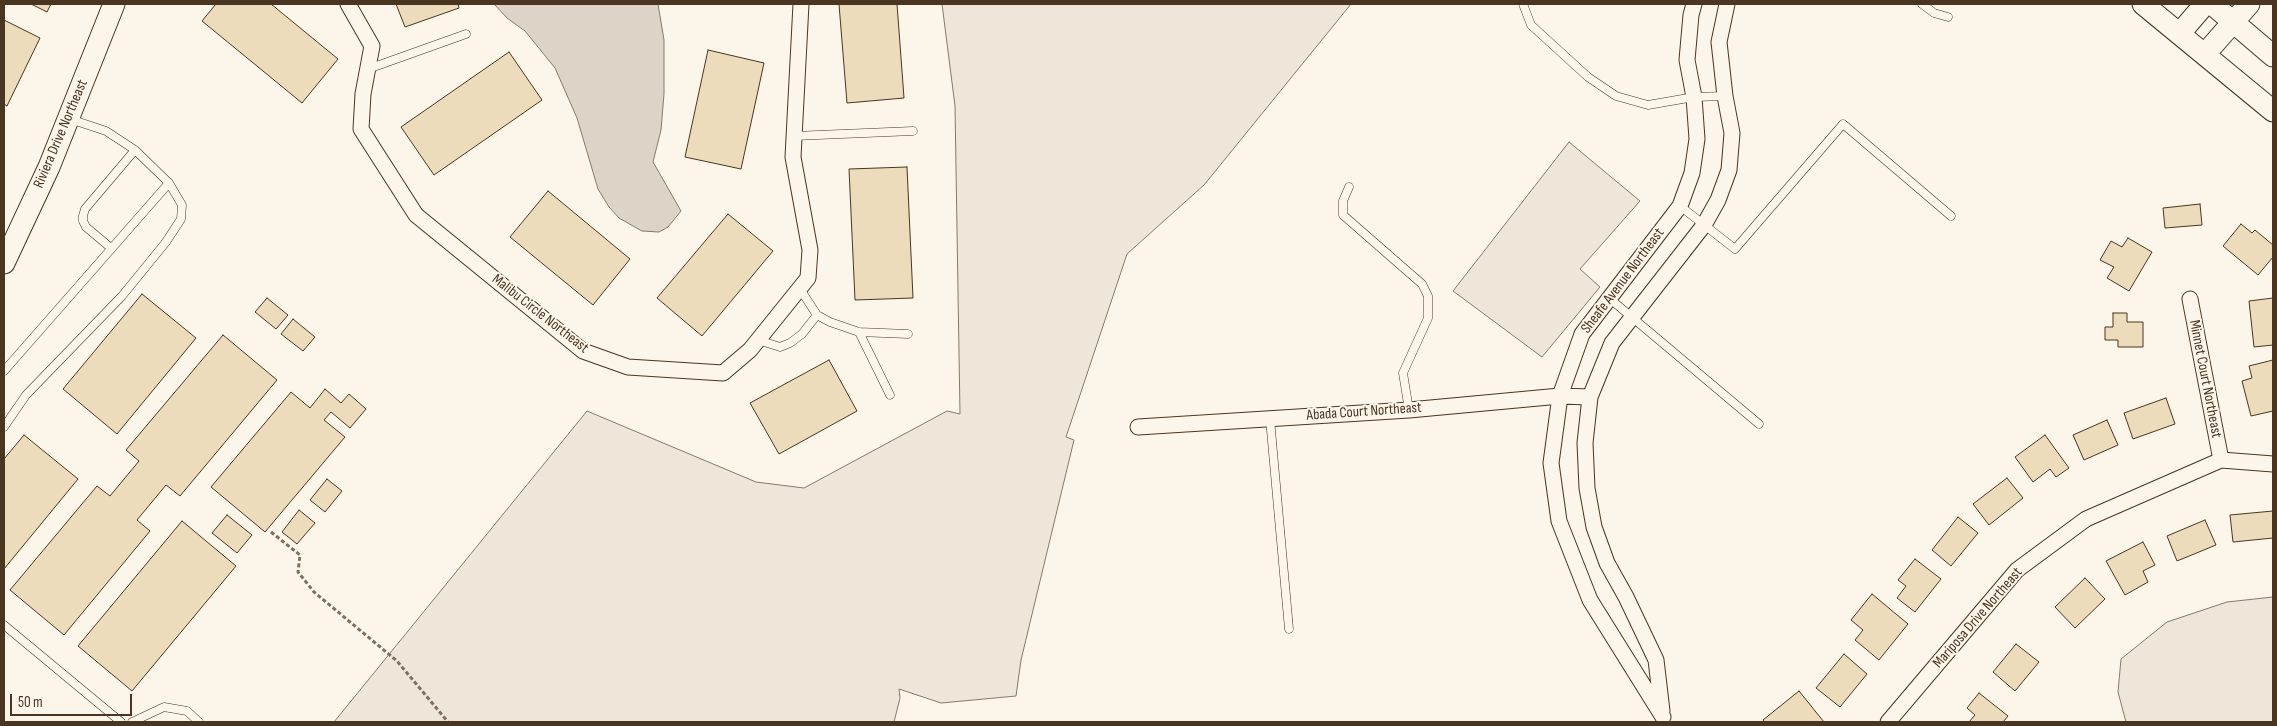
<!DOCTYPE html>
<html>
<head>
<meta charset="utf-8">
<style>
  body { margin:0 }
  #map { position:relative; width:2277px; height:726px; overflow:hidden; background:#fbf6e9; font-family:"Sofia Sans Condensed",sans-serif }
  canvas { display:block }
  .frame { position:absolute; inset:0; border:5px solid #4a3520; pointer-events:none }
  .scale { position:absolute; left:10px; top:694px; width:122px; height:22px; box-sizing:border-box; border:2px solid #4a3520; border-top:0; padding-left:6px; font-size:15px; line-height:18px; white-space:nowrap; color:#4a3520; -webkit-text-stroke:4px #fbf6e9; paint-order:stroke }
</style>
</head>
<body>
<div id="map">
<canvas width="2277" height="726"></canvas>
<div class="frame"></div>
<div class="scale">50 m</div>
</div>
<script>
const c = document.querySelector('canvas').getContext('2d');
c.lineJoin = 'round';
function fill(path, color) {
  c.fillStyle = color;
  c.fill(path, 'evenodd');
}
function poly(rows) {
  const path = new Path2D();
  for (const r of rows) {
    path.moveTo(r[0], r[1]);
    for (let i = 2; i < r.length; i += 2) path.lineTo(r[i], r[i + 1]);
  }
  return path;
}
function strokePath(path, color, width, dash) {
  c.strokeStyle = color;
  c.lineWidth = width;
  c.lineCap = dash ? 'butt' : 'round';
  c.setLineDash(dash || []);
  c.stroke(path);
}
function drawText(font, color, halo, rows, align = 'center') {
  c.font = font + ' "Sofia Sans Condensed",sans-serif';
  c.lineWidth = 4;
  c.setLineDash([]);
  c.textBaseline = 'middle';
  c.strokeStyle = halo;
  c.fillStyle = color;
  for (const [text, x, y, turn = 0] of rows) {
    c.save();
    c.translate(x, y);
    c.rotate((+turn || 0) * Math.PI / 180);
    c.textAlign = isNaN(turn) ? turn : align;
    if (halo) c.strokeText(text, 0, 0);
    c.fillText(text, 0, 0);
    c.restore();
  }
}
const green = poly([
  [942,4,1351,4,1204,185,1127,254,1066,437,1074,440,1021,660,1016,696,941,703,899,689,900,698,894,722,334,722,587,411,756,482,804,488,947,411,960,414,955,106,942,4],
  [1569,142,1640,201,1580,269,1600,287,1542,357,1453,291,1569,142],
  [2273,597,2273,722,2126,722,2118,692,2121,659,2167,622,2227,602,2273,597]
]);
const water = poly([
  [494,4,658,4,664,40,664,94,661,130,653,162,681,211,668,227,659,232,642,231,619,218,609,207,598,189,577,118,555,68,525,31,507,18,494,4]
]);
const building = poly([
  [31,4,51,4,47,12,31,4],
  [216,4,271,4,338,59,302,103,202,21,216,4],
  [396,4,458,4,459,8,405,27,396,4],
  [839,4,897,4,904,98,847,103,839,4],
  [4,20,40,38,7,106,4,104,4,20],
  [708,50,764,63,741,169,685,157,708,50],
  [509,52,542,100,434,175,401,127,509,52],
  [907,167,913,298,855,300,849,169,907,167],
  [548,191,630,259,593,305,510,237,548,191],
  [2200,204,2202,225,2165,228,2163,208,2200,204],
  [728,214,773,251,702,336,657,298,728,214],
  [2241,224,2252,233,2255,230,2273,245,2273,257,2258,275,2223,246,2241,224],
  [2128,238,2152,252,2129,291,2107,278,2114,267,2100,260,2111,241,2122,247,2128,238],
  [142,294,196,338,117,434,63,389,142,294],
  [267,298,288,315,276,329,255,312,267,298],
  [2273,298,2273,345,2254,347,2249,301,2273,298],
  [2113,313,2127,313,2127,322,2143,322,2143,347,2118,347,2118,340,2105,340,2105,327,2113,327,2113,313],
  [293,319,315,337,303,351,281,334,293,319],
  [223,335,277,380,180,496,166,485,137,520,150,531,64,635,10,590,97,486,110,496,139,461,126,450,223,335],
  [829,360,857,411,779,454,750,403,829,360],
  [2273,360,2273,411,2251,416,2242,381,2252,378,2249,366,2273,360],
  [325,389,341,403,349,394,366,409,350,428,331,412,324,420,345,437,265,532,211,487,291,392,310,408,325,389],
  [2166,398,2175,424,2133,439,2124,413,2166,398],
  [2107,420,2118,445,2084,460,2073,435,2107,420],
  [24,435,78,479,4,569,4,459,24,435],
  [2045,435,2069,468,2056,477,2050,469,2033,482,2015,457,2045,435],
  [2007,478,2023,498,1989,525,1973,504,2007,478],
  [327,479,342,491,325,512,310,500,327,479],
  [299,510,315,523,297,544,282,532,299,510],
  [2273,511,2273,538,2233,542,2230,515,2273,511],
  [227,515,252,535,237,553,212,533,227,515],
  [1958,517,1978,533,1951,566,1932,550,1958,517],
  [2205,520,2216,545,2177,561,2167,536,2205,520],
  [182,521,236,566,132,691,78,646,182,521],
  [2143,542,2155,565,2143,571,2148,582,2125,595,2106,561,2143,542],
  [1915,559,1941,579,1915,612,1897,598,1906,586,1898,580,1915,559],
  [2085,578,2105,599,2075,628,2055,607,2085,578],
  [1872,594,1908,624,1879,660,1855,640,1863,630,1851,620,1872,594],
  [2016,644,2039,662,2015,691,1993,672,2016,644],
  [1844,654,1867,674,1840,707,1816,688,1844,654],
  [1799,691,1824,722,1765,722,1763,720,1799,691],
  [1979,693,2008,716,2003,722,1969,722,1975,715,1967,708,1979,693]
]);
const path = poly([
  [271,532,300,555,298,572,314,592,397,661,448,722]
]);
const lane = poly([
  [1523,4,1531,25,1588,77,1616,96,1648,105,1694,97,1725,96],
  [1922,4,1934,13,1948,17],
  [368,69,466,34],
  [794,136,913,131],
  [1349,187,1343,201,1343,215,1422,284,1428,296,1428,318,1403,373,1409,410],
  [1680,206,1735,249,1843,124,1951,216],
  [111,248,86,227,83,221,83,216,85,209,135,150],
  [800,289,817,315,830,322,859,332,908,334],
  [1609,298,1759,424],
  [859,332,890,395],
  [758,340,780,347,790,343,802,334,817,315],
  [4,371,169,183,135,150,106,131,70,119],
  [1270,419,1289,629],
  [4,427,26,395,122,296,166,242,181,219,182,205,169,183],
  [4,625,121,722],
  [132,722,164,707,187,711,199,722]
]);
const street = poly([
  [348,4,372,46,363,94,361,129,416,215,583,351,628,367,723,373,750,350,808,278,810,250,793,157,801,4],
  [2190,299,2221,460],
  [1138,427,1409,410,1560,396,1590,397],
  [1662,711,1656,660,1626,597,1607,563,1594,527,1587,488,1585,443,1590,397,1612,343,1704,225,1718,200,1729,170,1732,133,1725,96,1719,42,1727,4],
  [1663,717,1590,600,1559,521,1551,463,1560,396,1582,334,1680,206,1692,173,1697,139,1694,97,1687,60,1691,15,1694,4],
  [1888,722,2017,570,2086,519,2221,460,2273,464]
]);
const secondary = poly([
  [2143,4,2273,111],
  [2212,4,2273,56],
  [2180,33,2205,4],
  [2205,54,2249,4],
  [4,263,49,167,114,4]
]);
const streetNames = [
  ["Riviera Drive Northeast",61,134,-67],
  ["Sheafe Avenue Northeast",1623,281,-53],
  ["Malibu Circle Northeast",540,314,38],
  ["Minnet Court Northeast",2205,379,79],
  ["Abada Court Northeast",1364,412,-4],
  ["Mariposa Drive Northeast",1978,618,-49]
];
fill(green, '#ede6d9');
strokePath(green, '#887966', 1);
fill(water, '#dcd4c6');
strokePath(water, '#887966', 1);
fill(building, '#ecdcbc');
strokePath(building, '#4a3520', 1);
strokePath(lane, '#4a3520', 9);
strokePath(street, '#4a3520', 17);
strokePath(secondary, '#4a3520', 23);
strokePath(path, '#7f6f5c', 3, [4, 2.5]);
strokePath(lane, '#fbf6e9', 8);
strokePath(street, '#fbf6e9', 15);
strokePath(secondary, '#fbf6e9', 21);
drawText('15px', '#4a3520', '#fbf6e9', streetNames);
</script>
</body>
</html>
